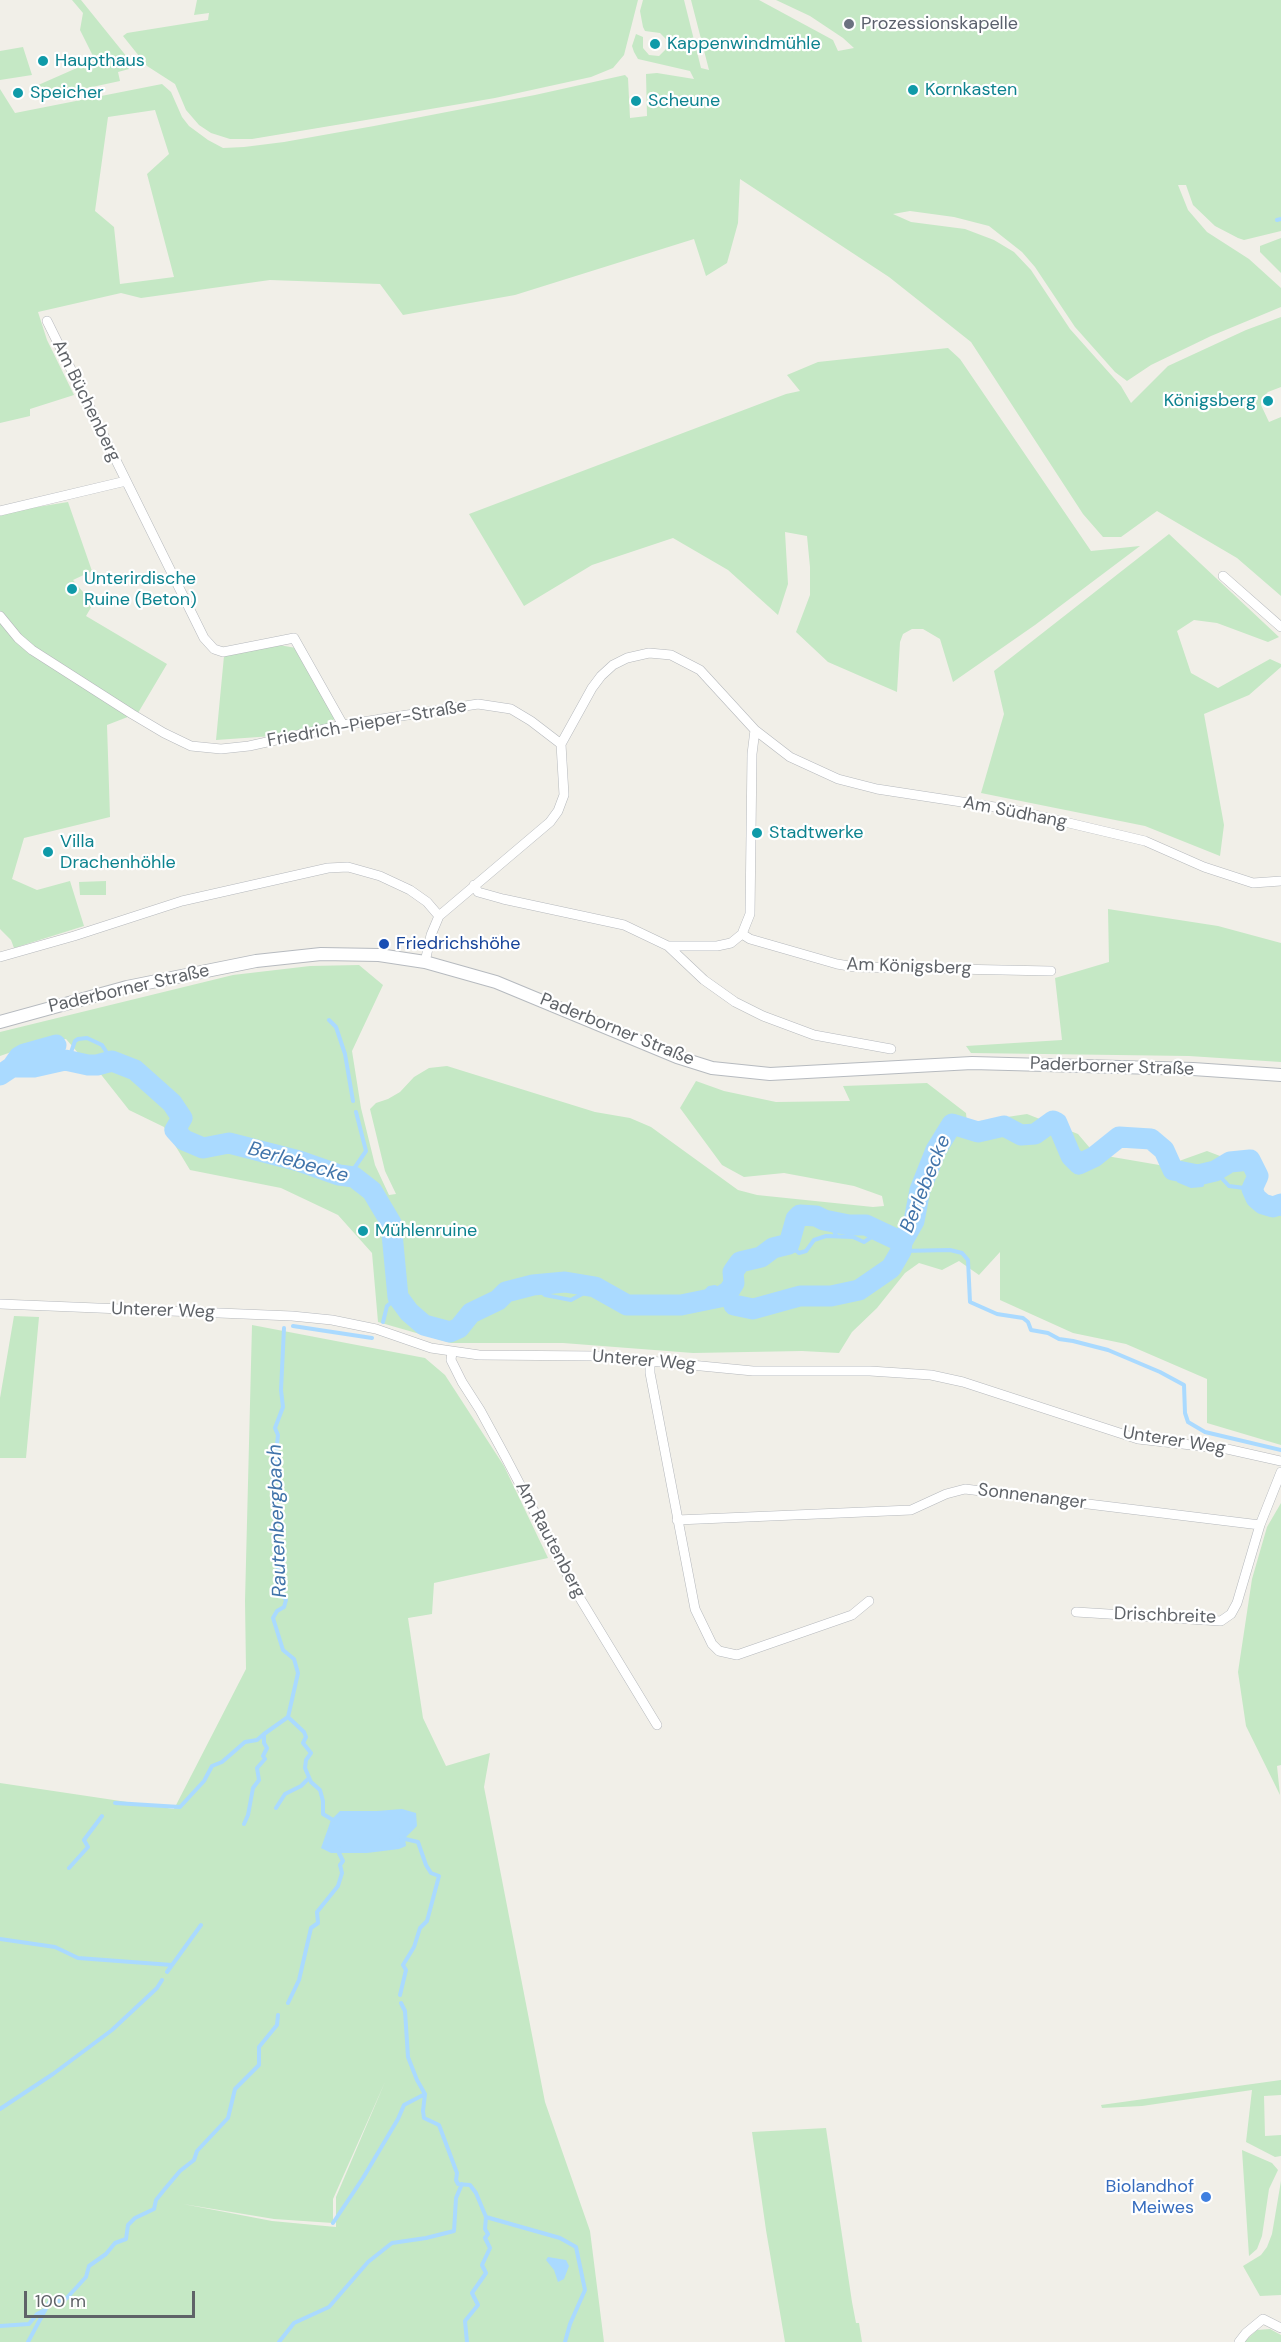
<!DOCTYPE html>
<html>
<head>
<meta charset="utf-8">
<style>
  body { margin:0 }
  #map { position:relative; width:1281px; height:2342px; overflow:hidden; background:#f1efe8; font-family:"DM Sans",sans-serif }
  canvas { display:block }
  .scale { position:absolute; left:24px; top:2291px; width:171px; height:27px; box-sizing:border-box; border:3px solid #5f6368; border-top:0; padding-left:8px; font-size:18px; line-height:21px; white-space:nowrap; color:#5f6368; -webkit-text-stroke:4px #fff; paint-order:stroke }
</style>
</head>
<body>
<div id="map">
<canvas width="1281" height="2342"></canvas>
<div class="scale">100 m</div>
</div>
<script>
const c = document.querySelector('canvas').getContext('2d');
c.lineJoin = 'round';
function fill(path, color) {
  c.fillStyle = color;
  c.fill(path, 'evenodd');
}
function poly(rows) {
  const path = new Path2D();
  for (const r of rows) {
    path.moveTo(r[0], r[1]);
    for (let i = 2; i < r.length; i += 2) path.lineTo(r[i], r[i + 1]);
  }
  return path;
}
function strokePath(path, color, width, dash) {
  c.strokeStyle = color;
  c.lineWidth = width;
  c.lineCap = dash ? 'butt' : 'round';
  c.setLineDash(dash || []);
  c.stroke(path);
}
function drawText(font, color, halo, rows, align = 'center') {
  c.font = font + ' "DM Sans",sans-serif';
  c.lineWidth = 4.5;
  c.setLineDash([]);
  c.textBaseline = 'middle';
  c.strokeStyle = halo;
  c.fillStyle = color;
  for (const [text, x, y, turn = 0] of rows) {
    c.save();
    c.translate(x, y);
    c.rotate((+turn || 0) * Math.PI / 180);
    c.textAlign = isNaN(turn) ? turn : align;
    if (halo) c.strokeText(text, 0, 0);
    c.fillText(text, 0, 0);
    c.restore();
  }
}
const green = poly([
  [72,0,81,0,127,57,129,69,118,72,120,81,41,98,36,96,33,91,36,86,95,60,80,30,83,13],
  [197,0,638,0,624,55,613,68,591,77,495,98,366,120,252,139,230,139,211,133,199,125,186,110,175,84,147,66,123,36,127,33,208,20,209,13,194,15],
  [643,0,684,0,701,68,709,70,691,0,759,0,833,40,838,51,854,48,843,38,810,16,776,0,1281,0,1281,231,1244,240,1238,238,1215,226,1193,205,1186,185,1178,185,1188,210,1207,232,1249,259,1281,288,1281,307,1211,336,1151,365,1127,381,1115,372,1075,327,1035,267,1022,252,989,226,954,217,910,211,893,214,911,222,965,229,994,240,1014,252,1031,270,1070,329,1121,386,1131,403,1168,366,1246,330,1281,317,1281,387,1268,392,1262,398,1261,405,1269,422,1281,417,1281,596,1237,558,1157,511,1121,537,1103,537,1083,514,971,342,889,277,740,179,738,223,727,263,706,276,694,239,515,295,403,315,380,284,270,280,141,298,121,293,38,312,47,340,74,395,30,409,30,416,0,423,0,89,15,113,162,84,171,92,182,117,189,126,208,140,223,148,244,147,284,142,374,126,535,95,625,75,628,78,630,118,647,116,646,74,657,73,694,79,690,71,638,59,634,52,632,46,636,34,643,37,643,48,649,55,659,56,666,49,667,40,660,33,645,31,643,27,640,11],
  [155,110,169,154,147,174,174,277,120,284,114,227,95,211,108,117],
  [23,47,32,75,0,80,0,51],
  [1281,238,1281,273,1260,252,1260,246],
  [948,348,960,359,1091,551,1140,546,1035,625,953,682,940,639,923,629,912,629,903,634,900,642,897,692,828,662,796,632,810,595,810,567,807,536,785,532,788,584,778,615,728,570,673,538,592,565,524,606,469,514,786,394,800,391,787,375,818,362],
  [68,502,92,571,73,580,93,604,86,616,167,664,138,713,107,725,110,817,24,838,12,879,37,890,70,881,84,926,14,948,11,940,0,929,0,513],
  [1169,534,1279,637,1268,642,1217,623,1194,620,1177,631,1191,673,1218,688,1270,659,1281,664,1281,667,1249,695,1204,714,1224,825,1220,856,1145,826,981,793,1004,714,994,671],
  [279,645,296,648,334,714,334,719,331,723,273,736,216,740,224,656],
  [106,881,106,895,80,895,79,882],
  [1108,909,1218,926,1281,943,1281,1062,1189,1056,971,1053,966,1046,1062,1040,1055,978,1109,962],
  [359,965,383,985,352,1051,361,1108,375,1165,389,1195,396,1194,385,1171,370,1109,376,1103,388,1099,400,1092,414,1077,429,1068,447,1066,595,1112,630,1118,651,1127,738,1190,757,1195,873,1207,884,1206,882,1196,854,1186,784,1173,744,1177,722,1165,680,1108,696,1081,724,1091,776,1102,850,1101,843,1086,927,1083,966,1113,967,1123,1027,1114,1078,1134,1095,1154,1165,1166,1207,1151,1246,1166,1263,1195,1281,1205,1281,1445,1207,1423,1207,1379,1126,1344,1073,1333,1000,1300,1000,1252,979,1275,959,1261,942,1270,919,1263,905,1273,877,1308,852,1332,839,1353,802,1351,693,1353,563,1343,451,1343,378,1322,372,1253,338,1215,281,1188,190,1170,164,1127,129,1110,88,1058,79,1054,66,1039,49,1039,0,1056,0,1032,233,975,310,966],
  [14,1316,39,1317,26,1458,0,1458,0,1398],
  [252,1325,425,1358,445,1375,504,1466,548,1558,434,1583,432,1614,408,1618,423,1718,446,1766,490,1753,484,1787,545,2102,590,2231,604,2342,0,2342,0,1783,174,1809,246,1669,245,1601],
  [385,2082,336,2197,336,2227,272,2221,183,2204,274,2219,333,2223,333,2199],
  [1281,1503,1281,1765,1277,1766,1280,1795,1246,1726,1238,1672,1252,1579,1267,1527],
  [1281,2080,1281,2095,1264,2096,1265,2136,1281,2135,1281,2156,1275,2157,1246,2142,1252,2090,1142,2106,1102,2108,1101,2105],
  [826,2128,852,2302,856,2323,859,2323,862,2342,785,2342,766,2230,752,2132],
  [1242,2150,1272,2163,1278,2170,1269,2189,1262,2236,1257,2249,1249,2256],
  [1281,2181,1281,2295,1260,2296,1243,2266,1261,2255,1267,2247,1272,2234],
  [1270,2329,1281,2335,1281,2342,1244,2342,1257,2330]
]);
const water = poly([
  [402,1809,416,1813,417,1826,405,1838,406,1846,399,1849,367,1853,331,1853,321,1848,331,1820,340,1811,377,1811],
  [548,2257,566,2260,569,2266,564,2279,558,2282,554,2270,546,2260]
]);
const stream = poly([
  [1277,220,1281,219],
  [329,1020,336,1027,345,1054,353,1101],
  [65,1060,70,1055,75,1041,78,1039,87,1038,102,1045,112,1061],
  [1173,1170,1179,1181,1191,1186,1202,1185,1203,1174],
  [1215,1171,1229,1186,1252,1189],
  [347,1176,353,1170,366,1151,356,1112],
  [1273,1207,1281,1214],
  [829,1221,836,1235],
  [850,1237,853,1226],
  [789,1244,799,1253,806,1251,814,1240,826,1236,853,1237,864,1242,879,1232],
  [901,1251,950,1250,962,1253,968,1260,970,1302,997,1314,1023,1318,1028,1322,1031,1330,1048,1333,1059,1339,1073,1341,1108,1350,1160,1372,1184,1385,1185,1413,1188,1422,1205,1432,1281,1450],
  [533,1285,545,1295,571,1300,595,1287],
  [698,1300,709,1288,715,1287,723,1295],
  [383,1322,387,1306,398,1297],
  [293,1326,372,1338],
  [284,1328,281,1390,283,1407,275,1428,278,1435,273,1480,279,1590,286,1600,284,1607,277,1611,273,1618,283,1650,294,1659,298,1673,288,1717,304,1732,306,1737,303,1743,311,1753,306,1760,305,1768,311,1782,320,1790,323,1801,323,1814,333,1820],
  [115,1803,180,1807,204,1781,212,1766,222,1762,245,1742,257,1740,264,1734],
  [276,1808,285,1794,301,1786,309,1778],
  [244,1824,248,1815,253,1788,259,1780,257,1768,265,1759,263,1756,267,1748,264,1743,264,1734,288,1717],
  [69,1868,88,1847,84,1840,102,1816],
  [0,1939,55,1947,78,1958,172,1965],
  [167,1972,201,1925],
  [400,1995,406,1970,403,1965,414,1947,420,1928,427,1921,439,1876,431,1873,426,1865,418,1842,401,1838],
  [288,2003,299,1980,311,1928,318,1923,317,1912,338,1886,342,1873,340,1865,343,1861,339,1853,339,1848],
  [401,2003,405,2011,408,2057,417,2080,425,2094,423,2111,424,2118,439,2125,457,2173,456,2180,458,2184,470,2185,476,2193,486,2217,485,2229,488,2234,485,2238,490,2248,482,2265,486,2273,472,2293,478,2305,465,2321,467,2342],
  [0,2109,53,2074,112,2030,157,1988,162,1980],
  [486,2217,560,2238,576,2247,585,2290,570,2324,565,2342],
  [333,2223,363,2178,398,2119,404,2105,425,2094],
  [0,2326,29,2324,37,2314,45,2310],
  [28,2342,50,2301,64,2301,86,2277,89,2266,106,2254,115,2243,126,2239,128,2225,135,2218,154,2209,156,2200,164,2190,180,2171,194,2160,197,2151,228,2118,235,2089,259,2065,259,2047,277,2025,278,2015],
  [279,2342,294,2323,329,2307,368,2262,392,2243,426,2238,454,2231,456,2198,462,2184]
]);
const river = poly([
  [12,1067,19,1057,24,1054,56,1045],
  [0,1075,12,1067,34,1067,65,1060,88,1065,97,1065,112,1061,135,1070,172,1103,182,1118,175,1130,184,1140,203,1148,229,1143,299,1161,339,1175,354,1177,372,1191,391,1223,398,1297,409,1312,424,1325,450,1332,459,1328,471,1313,498,1300,506,1292,533,1285,565,1282,595,1287,627,1305,681,1305,720,1297,729,1291,734,1283,733,1272,740,1262,761,1257,773,1248,789,1244,796,1219,800,1215,816,1216,824,1220,849,1225,866,1225,902,1242],
  [734,1305,753,1309,800,1296,831,1296,859,1290,891,1268,901,1251,902,1242,914,1221,920,1190,936,1150,952,1124,978,1132,1004,1126,1021,1135,1035,1134,1053,1121,1057,1123,1071,1156,1079,1164,1094,1157,1119,1137,1151,1139,1164,1150,1173,1170,1198,1175,1215,1171,1230,1162,1250,1160,1258,1176,1252,1189,1256,1198,1263,1204,1273,1207,1281,1204]
]);
const street = poly([
  [47,321,204,638,214,649,223,652,294,638,343,725],
  [0,511,126,481],
  [1223,576,1281,627],
  [0,616,18,638,32,650,132,714,164,733,191,746,221,749,249,746,343,725,478,704,511,709,531,721,561,744,564,795,558,811,550,822,439,916,431,935,425,962],
  [561,744,592,688,601,676,613,665,627,658,649,653,671,655,700,670,755,730,790,757,838,779,877,789,1014,810,1145,841,1204,867,1253,883,1281,881],
  [474,885,478,892,503,899,624,925,668,946,717,946,731,943,742,934,750,914,752,754,755,730],
  [742,934,750,939,837,964,855,967,1051,971],
  [668,946,704,980,735,1002,763,1016,814,1035,891,1049],
  [0,957,74,936,182,901,328,868,348,867,380,876,410,890,427,902,439,916],
  [0,1304,292,1316,332,1320,376,1329,431,1348,479,1355,598,1356,753,1371,870,1371,931,1375,963,1382,1138,1439,1227,1449,1281,1461],
  [452,1352,451,1360,462,1382,480,1410,505,1456,578,1595,657,1725],
  [650,1360,650,1373,695,1609,712,1644,719,1651,737,1655,852,1615,869,1601],
  [677,1520,911,1510,946,1494,965,1489,1260,1525,1281,1472],
  [1076,1612,1221,1621,1231,1614,1237,1603,1260,1525],
  [1239,2342,1246,2333,1263,2319,1281,2328]
]);
const secondary = poly([
  [0,1022,127,987,256,961,321,954,379,955,425,962,496,982,677,1057,712,1068,770,1074,972,1063,1193,1069,1281,1075]
]);
const markers = [
  [849,24,6,"#6b7280"],
  [655,44,6,"#0f9aa8"],
  [43,61,6,"#0f9aa8"],
  [913,90,6,"#0f9aa8"],
  [18,93,6,"#0f9aa8"],
  [636,101,6,"#0f9aa8"],
  [1268,401,6,"#0f9aa8"],
  [72,589,6,"#0f9aa8"],
  [757,833,6,"#0f9aa8"],
  [48,852,6,"#0f9aa8"],
  [384,944,6,"#1a4fb4"],
  [363,1231,6,"#0f9aa8"],
  [1206,2197,6,"#3f7fe0"]
];
const worshipNames = [
  ["Prozessionskapelle",861,24]
];
const cultureNames = [
  ["Kappenwindmühle",667,44],
  ["Haupthaus",55,61],
  ["Kornkasten",925,90],
  ["Speicher",30,93],
  ["Scheune",648,101],
  ["Königsberg",1256,401,"right"],
  ["Unterirdische",84,579],
  ["Ruine (Beton)",84,600],
  ["Stadtwerke",769,833],
  ["Villa",60,842],
  ["Drachenhöhle",60,863],
  ["Mühlenruine",375,1231]
];
const streetNames = [
  ["Am Büchenberg",86,401,64],
  ["Friedrich-Pieper-Straße",367,724,-10],
  ["Am Südhang",1015,813,11],
  ["Am Königsberg",909,967,2],
  ["Paderborner Straße",129,989,-13],
  ["Paderborner Straße",617,1030,22],
  ["Paderborner Straße",1112,1067,2],
  ["Unterer Weg",163,1311,2],
  ["Unterer Weg",644,1361,5],
  ["Unterer Weg",1174,1441,9],
  ["Sonnenanger",1032,1497,7],
  ["Am Rautenberg",550,1540,62],
  ["Drischbreite",1165,1616,2]
];
const transitNames = [
  ["Friedrichshöhe",396,944]
];
const shopNames = [
  ["Biolandhof",1194,2187],
  ["Meiwes",1194,2208]
];
const waterNames = [
  ["Berlebecke",298,1163,16],
  ["Berlebecke",926,1184,-68],
  ["Rautenbergbach",278,1521,-92]
];
fill(green, '#c5e8c5');
fill(water, '#aadaff');
strokePath(stream, '#aadaff', 4);
strokePath(river, '#aadaff', 21);
strokePath(street, '#b5b8bc', 10);
strokePath(secondary, '#b6babf', 14);
strokePath(street, '#fff', 9);
strokePath(secondary, '#fff', 12);
for (const [x, y, r, color] of markers) {
  const dot = new Path2D();
  dot.arc(x, y, r, 0, 2 * Math.PI);
  c.fillStyle = color;
  c.fill(dot);
  strokePath(dot, '#fff', 2);
}
drawText('18px', '#5b616d', '#fff', worshipNames, 'left');
drawText('18px', '#0d838f', '#fff', cultureNames, 'left');
drawText('18px', '#5f6368', '#fff', streetNames);
drawText('18px', '#164399', '#fff', transitNames, 'left');
drawText('18px', '#366cbe', '#fff', shopNames, 'right');
drawText('italic 20px', '#4174aa', '#fff', waterNames);
</script>
</body>
</html>
